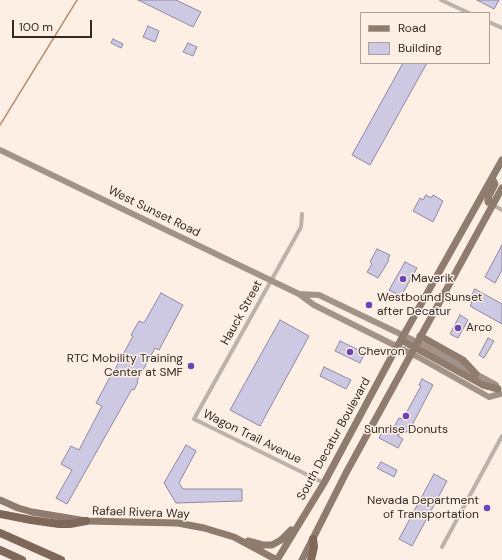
<!DOCTYPE html>
<html>
<head>
<meta charset="utf-8">
<style>
  body { margin:0 }
  #map { position:relative; width:502px; height:560px; overflow:hidden; background:#feefe5; font-family:"DM Sans",sans-serif }
  canvas { display:block }
  .legend { position:absolute; left:360px; top:12px; width:130px; height:52px; box-sizing:border-box; background:#feefe5; border:1px solid #ada097; margin:0; padding:5px 7px; list-style:none; font-size:12px; color:#332a23 }
  .legend li { display:flex; align-items:center; gap:8px; height:20px }
  .legend b { width:20px; border:1px solid #ada097 }
  .scale { position:absolute; left:12px; top:20px; width:80px; height:18px; box-sizing:border-box; border:2px solid #332a23; border-top:0; padding-left:5px; font-size:12px; line-height:14px; white-space:nowrap; color:#332a23; -webkit-text-stroke:3px #feefe5; paint-order:stroke }
</style>
</head>
<body>
<div id="map">
<canvas width="502" height="560"></canvas>
<ul class="legend">
<li><b style="height:5px;background:#8f7c6f"></b>Road</li>
<li><b style="height:11px;background:#cec9e3"></b>Building</li>
</ul>
<div class="scale">100 m</div>
</div>
<script>
const c = document.querySelector('canvas').getContext('2d');
c.lineJoin = 'round';
function poly(rows) {
  const path = new Path2D();
  for (const r of rows) {
    path.moveTo(r[0], r[1]);
    for (let i = 2; i < r.length; i += 2) path.lineTo(r[i], r[i + 1]);
  }
  return path;
}
function strokePath(path, color, width, dash) {
  c.strokeStyle = color;
  c.lineWidth = width;
  c.lineCap = dash ? 'butt' : 'round';
  c.setLineDash(dash || []);
  c.stroke(path);
}
function fill(path, color) {
  c.fillStyle = color;
  c.fill(path, 'evenodd');
}
function drawText(font, color, halo, rows, align = 'center') {
  c.font = font + ' "DM Sans",sans-serif';
  c.lineWidth = 3;
  c.setLineDash([]);
  c.textBaseline = 'middle';
  c.strokeStyle = halo;
  c.fillStyle = color;
  for (const [text, x, y, turn = 0] of rows) {
    c.save();
    c.translate(x, y);
    c.rotate((+turn || 0) * Math.PI / 180);
    c.textAlign = isNaN(turn) ? turn : align;
    if (halo) c.strokeText(text, 0, 0);
    c.fillText(text, 0, 0);
    c.restore();
  }
}
const stream = poly([
  [0,125,77,0]
]);
const building = poly([
  [138,0,176,0,201,12,193,27,138,0],
  [477,0,499,0,494,9,477,0],
  [148,26,159,31,155,42,143,37,148,26],
  [113,39,123,44,121,48,111,43,113,39],
  [188,43,197,47,193,56,183,52,188,43],
  [403,63,427,63,370,165,352,155,403,63],
  [426,195,431,198,433,195,443,201,433,222,413,211,420,198,423,200,426,195],
  [502,245,502,270,495,283,485,277,502,245],
  [377,249,390,255,388,259,389,260,378,278,367,272,372,264,370,262,377,249],
  [405,262,417,268,401,296,389,290,405,262],
  [475,289,502,304,502,324,470,306,472,302,469,300,475,289],
  [161,293,183,305,159,350,155,348,137,381,138,382,134,390,132,389,67,504,56,498,72,470,61,464,71,446,79,450,102,406,96,403,110,377,108,376,112,370,114,371,133,336,131,335,139,321,144,323,161,293],
  [460,315,468,320,458,338,450,334,460,315],
  [280,320,309,336,260,426,230,410,280,320],
  [488,338,494,341,484,358,479,355,488,338],
  [340,341,365,353,360,363,335,351,340,341],
  [324,367,351,380,346,389,320,376,324,367],
  [422,379,433,385,409,431,397,435,403,439,398,448,379,438,384,428,391,432,399,418,402,419,404,417,421,386,419,385,422,379],
  [186,445,196,451,179,483,183,489,242,489,242,501,176,503,164,483,186,445],
  [381,462,397,470,394,477,377,468,381,462],
  [434,474,447,481,412,546,399,539,434,474]
]);
const minor = poly([
  [441,0,469,13],
  [489,22,502,28],
  [493,205,502,210],
  [302,214,301,227,194,419,324,483],
  [442,547,502,436]
]);
const secondary = poly([
  [0,150,299,294,314,305,418,357,489,397,500,394],
  [299,294,319,295,417,342,496,385,498,390]
]);
const primary = poly([
  [492,178,495,184,489,196,488,200,488,202,493,205],
  [420,336,463,360,476,374],
  [401,340,483,385,498,389],
  [0,500,18,508,32,512,86,521,178,523,204,528,234,537,277,560],
  [248,541,263,545,272,545,281,540,291,530],
  [277,560,324,483,393,354,502,160],
  [302,560,346,473,502,188]
]);
const motorway = poly([
  [0,514,31,520,59,524,70,524,86,521],
  [0,533,61,560],
  [0,550,22,560],
  [311,560,314,547,313,539]
]);
const markers = [
  [403,279,4,"#6a43bb"],
  [369,305,4,"#6a43bb"],
  [458,328,4,"#6a43bb"],
  [350,352,4,"#6a43bb"],
  [191,366,4,"#6a43bb"],
  [406,416,4,"#6a43bb"],
  [487,508,4,"#6a43bb"]
];
const streetNames = [
  ["West Sunset Road",154,212,26],
  ["Hauck Street",242,313,-61],
  ["Wagon Trail Avenue",252,437,26],
  ["South Decatur Boulevard",334,439,-61],
  ["Rafael Rivera Way",141,513,2]
];
const poiNames = [
  ["Maverik",411,279],
  ["Westbound Sunset",377,298],
  ["after Decatur",377,312],
  ["Arco",466,328],
  ["Chevron",358,352],
  ["RTC Mobility Training",183,359,"right"],
  ["Center at SMF",183,373,"right"],
  ["Sunrise Donuts",406,430,"center"],
  ["Nevada Department",479,501,"right"],
  ["of Transportation",479,515,"right"]
];
strokePath(stream, '#b99075', 1.5);
fill(building, '#cec9e3');
strokePath(building, '#8e89a2', 1);
strokePath(minor, '#bdb2aa', 4);
strokePath(secondary, '#a39288', 6);
strokePath(primary, '#8f7c6f', 7);
strokePath(motorway, '#7f685a', 8);
for (const [x, y, r, color] of markers) {
  const dot = new Path2D();
  dot.arc(x, y, r, 0, 2 * Math.PI);
  c.fillStyle = color;
  c.fill(dot);
  strokePath(dot, '#feefe5', 1.5);
}
drawText('12px', '#332a23', '#feefe5', streetNames);
drawText('12px', '#332a23', '#feefe5', poiNames, 'left');
</script>
</body>
</html>
